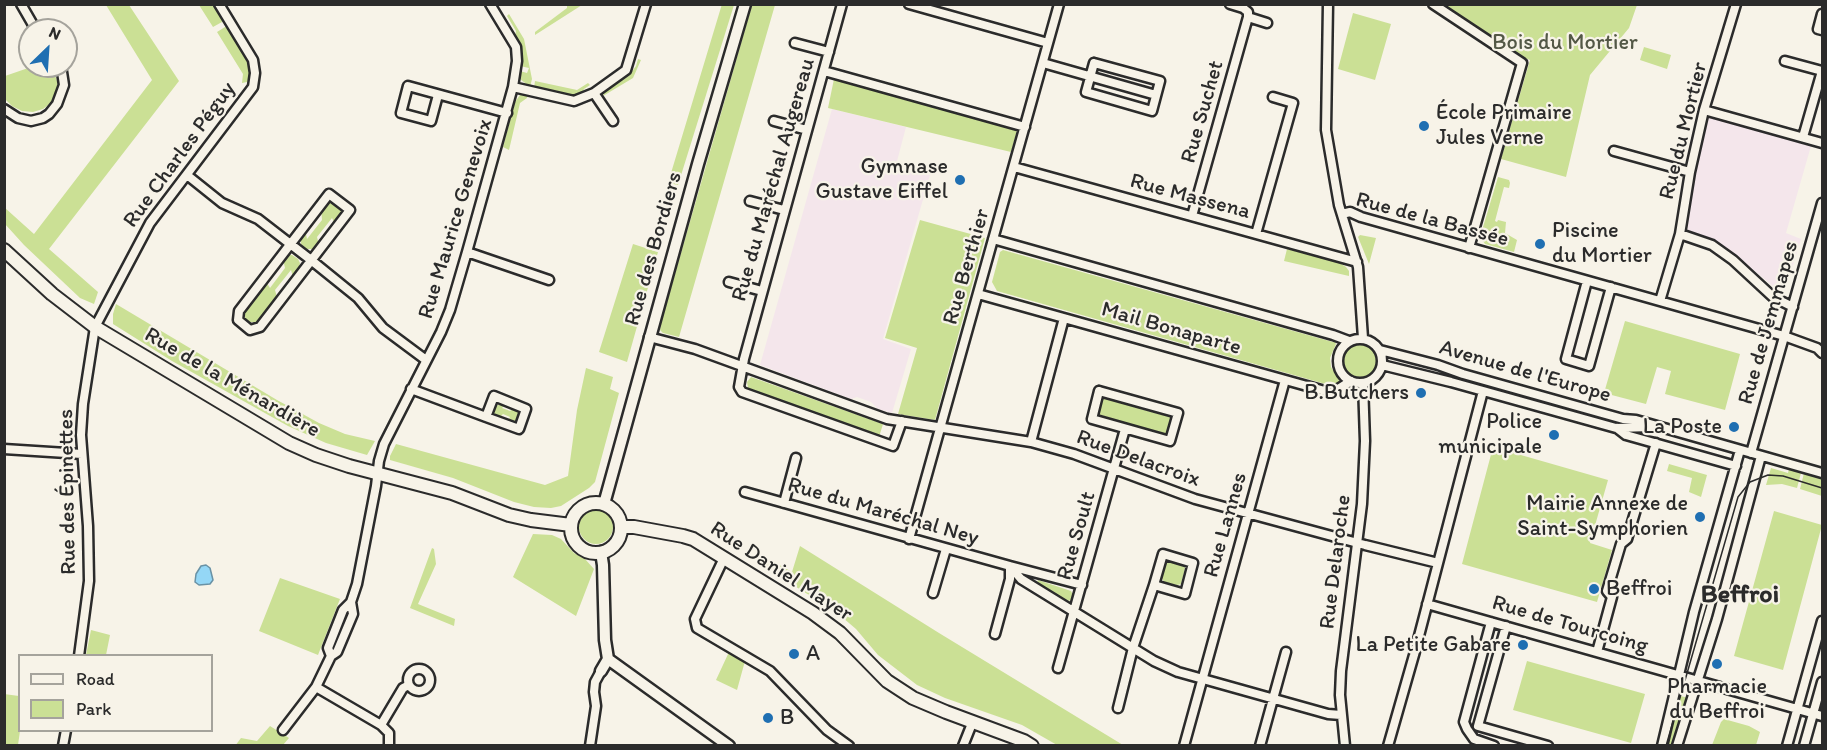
<!DOCTYPE html>
<html>
<head>
<meta charset="utf-8">
<style>
  body { margin:0 }
  #map { position:relative; width:1827px; height:750px; overflow:hidden; background:#f7f3e8; font-family:Itim,sans-serif }
  canvas { display:block }
  .frame { position:absolute; inset:0; border:6px solid #2b2b2b; pointer-events:none }
  .legend { position:absolute; left:18px; top:654px; width:195px; height:78px; box-sizing:border-box; background:#f7f3e8; border:2px solid #a5a39c; margin:0; padding:8px 10px; list-style:none; font-size:18px; color:#2b2b2b }
  .legend li { display:flex; align-items:center; gap:12px; height:30px }
  .legend b { width:30px; border:2px solid #a5a39c }
  .north { position:absolute; left:18px; top:18px; width:60px; height:60px; box-sizing:border-box; background:#f7f3e8; border:2px solid #a5a39c; border-radius:50%; rotate:25deg; font-size:16px; font-weight:700; line-height:24px; text-align:center; color:#2b2b2b }
  .north::after { content:''; display:block; margin:auto; width:21px; height:27px; background:#1f6fb2; clip-path:polygon(50% 0,100% 100%,50% 72%,0 100%) }
</style>
</head>
<body>
<div id="map">
<canvas width="1827" height="750"></canvas>
<div class="frame"></div>
<ul class="legend">
<li><b style="height:8px;background:#f7f3e8"></b>Road</li>
<li><b style="height:16px;background:#cbe095"></b>Park</li>
</ul>
<div class="north">N</div>
</div>
<script>
const c = document.querySelector('canvas').getContext('2d');
c.lineJoin = 'round';
function fill(path, color) {
  c.fillStyle = color;
  c.fill(path, 'evenodd');
}
function poly(rows) {
  const path = new Path2D();
  for (const r of rows) {
    if (r.length === 3) {
      path.moveTo(r[0] + r[2], r[1]);
      path.arc(r[0], r[1], r[2], 0, 2 * Math.PI);
      continue;
    }
    path.moveTo(r[0], r[1]);
    for (let i = 2; i < r.length; i += 2) path.lineTo(r[i], r[i + 1]);
  }
  return path;
}
function strokePath(path, color, width, dash) {
  c.strokeStyle = color;
  c.lineWidth = width;
  c.lineCap = dash ? 'butt' : 'round';
  c.setLineDash(dash || []);
  c.stroke(path);
}
function drawText(font, color, halo, rows, align = 'center') {
  c.font = font + ' Itim,sans-serif';
  c.lineWidth = 4.5;
  c.setLineDash([]);
  c.textBaseline = 'middle';
  c.strokeStyle = halo;
  c.fillStyle = color;
  for (const [text, x, y, turn = 0] of rows) {
    c.save();
    c.translate(x, y);
    c.rotate((+turn || 0) * Math.PI / 180);
    c.textAlign = isNaN(turn) ? turn : align;
    if (halo) c.strokeText(text, 0, 0);
    c.fillText(text, 0, 0);
    c.restore();
  }
}
const built = poly([
  [832,109,906,127,896,165,930,175,883,339,911,349,892,413,878,409,871,402,857,397,851,399,760,365],
  [1709,116,1811,146,1786,233,1801,239,1785,291,1780,292,1729,250,1691,234,1685,225,1704,130]
]);
const green = poly([
  [722,4,734,5,678,185,668,183],
  [106,5,129,5,179,81,49,249,98,292,94,304,80,298,24,245,5,224,4,207,34,234,152,80],
  [199,5,213,5,222,20,222,22,213,27],
  [567,5,582,5,535,35,535,32,567,8],
  [752,5,775,5,679,337,663,333,660,330,661,323],
  [1443,5,1637,5,1629,28,1590,75,1566,177,1501,159,1530,60,1522,57],
  [1353,13,1391,24,1375,80,1338,69],
  [509,14,524,39,532,79,530,87,520,79,520,71,527,73,529,68,520,66,521,49,515,37,516,31,507,16],
  [225,27,228,27,247,58,251,70,250,76,247,82,242,83,243,74,217,32],
  [1644,47,1671,55,1667,69,1640,60],
  [638,59,641,60,633,78,603,96,606,88,630,74,636,66],
  [34,66,52,66,58,84,56,93,52,102,43,109,33,112,22,111,12,106,5,99,5,76],
  [834,79,1017,130,1011,152,828,108],
  [535,81,577,90,588,83,590,85,584,89,582,94,573,97,534,88],
  [520,95,528,95,527,98,520,103,509,150,503,147,515,102],
  [1498,177,1509,180,1510,183,1509,188,1504,187,1495,221,1497,222,1498,220,1506,222,1505,233,1517,240,1514,252,1485,244,1480,237],
  [332,203,340,208,342,214,336,226,332,218,317,237,319,245,313,249,307,249,301,244,301,236,305,229,307,239,322,220,321,208,324,204],
  [920,220,985,238,935,420,898,414,917,348,885,338],
  [1360,235,1376,238,1369,264,1358,237],
  [633,244,658,252,627,362,599,352],
  [1287,249,1340,263,1346,267,1349,271,1349,276,1284,261],
  [1003,250,1333,342,1334,340,1336,344,1330,358,1331,367,1341,383,1336,387,997,291,992,282,1000,252],
  [288,255,292,255,298,259,300,263,298,271,293,277,291,270,275,290,278,301,260,322,250,322,245,318,243,312,265,280,270,288,285,268,283,259],
  [116,304,277,400,319,423,345,434,375,441,367,455,326,443,288,426,172,361,113,324,113,314],
  [1625,321,1740,354,1725,410,1665,394,1671,371,1657,367,1646,404,1604,393],
  [1360,361,17],
  [586,368,613,377,610,389,619,393,595,482,589,488,561,506,551,508,534,507,514,502,453,478,390,460,390,456,396,444,545,485,568,476,577,410],
  [751,377,883,424,879,437,748,388,747,382],
  [1105,396,1130,406,1131,404,1140,406,1140,409,1159,414,1160,412,1170,415,1171,418,1166,434,1163,435,1160,434,1160,432,1113,421,1113,419,1101,415,1099,417,1097,414,1102,398],
  [503,403,506,403,502,408,510,411,515,407,520,411,519,416,514,423,507,423,510,417,503,414,497,420,492,416,496,406],
  [1493,447,1608,480,1590,543,1612,550,1597,602,1462,564],
  [1669,464,1707,475,1701,497,1689,492,1692,478,1667,471],
  [1771,468,1788,473,1789,469,1801,473,1797,488,1782,484,1766,485],
  [1804,473,1822,479,1822,496,1800,489],
  [596,527,17],
  [1774,511,1822,525,1783,670,1734,656],
  [533,534,552,535,561,539,574,553,585,559,594,569,576,616,513,577],
  [800,546,939,633,1123,745,1057,745,1022,725,945,698,917,685,878,655,856,629,836,612,758,563,763,556,792,572],
  [432,548,434,549,436,564,418,604,455,619,454,626,410,608],
  [1169,561,1183,564,1185,568,1181,584,1177,585,1164,582,1162,578,1166,563],
  [280,578,340,599,318,655,259,631],
  [1038,580,1071,591,1073,595,1072,600,1067,601,1037,582],
  [91,630,110,635,106,655,86,655],
  [729,652,745,661,737,690,716,680],
  [1527,661,1645,694,1631,743,1513,710],
  [4,694,19,696,20,731,18,745,5,745],
  [1676,695,1689,698,1674,745,1665,746],
  [1724,719,1749,726,1760,732,1756,745,1712,745,1721,722],
  [270,726,289,738,283,745,235,746,241,738,257,741]
]);
const water = poly([
  [206,565,210,568,213,580,210,584,199,585,195,582,196,574,201,566,206,565]
]);
const minor = poly([
  [21,4,36,30],
  [842,4,744,359,739,387,742,392,893,446,902,421],
  [909,4,1048,43],
  [1230,4,1243,8,1248,12,1248,17,1267,23],
  [1328,4,1326,130,1339,205,1358,267,1363,338],
  [1433,4,1522,63,1469,248],
  [1822,14,1818,29,1822,30],
  [795,43,829,52],
  [1785,61,1822,71],
  [1043,63,1156,95],
  [1094,63,1160,81,1152,111,1086,92,1094,63],
  [824,71,1025,127],
  [513,87,574,101,594,93,626,70,646,4],
  [594,93,613,121],
  [438,95,431,121,401,113,408,86,507,113],
  [4,109,18,118,31,121,43,118,49,114,57,104,64,85,62,72,59,66],
  [1704,110,1822,143],
  [774,121,807,130],
  [1803,137,1822,71],
  [1614,151,1690,172],
  [1014,167,1357,262],
  [187,175,222,203,258,219,311,260,358,298,383,328,426,360],
  [329,194,350,210,260,327,250,330,238,320,239,311,329,194],
  [750,201,784,210],
  [1342,214,1350,212,1361,217,1784,336,1817,348,1822,353],
  [1192,216,1248,17],
  [1256,234,1293,103,1273,97],
  [1680,234,1712,245,1733,260,1773,297,1793,307],
  [993,239,1333,335,1349,341],
  [467,252,549,280],
  [1587,281,1566,359,1589,366,1611,287],
  [729,282,762,291],
  [978,294,1332,393,1351,381],
  [1660,301,1680,234,1690,172,1704,110,1736,4],
  [649,337,695,349,887,419,1031,442,1074,454,1195,499,1365,545,1438,563],
  [1360,361,22],
  [1380,350,1438,365,1463,374,1623,419,1636,420,1822,473],
  [1382,365,1451,382,1616,428,1652,427],
  [411,389,486,417,519,429,526,409,494,396,486,417],
  [1099,391,1178,413,1170,441,1092,419,1099,391],
  [1617,428,1626,435,1736,466],
  [1031,442,1064,318],
  [4,449,82,454],
  [1751,453,1822,203],
  [745,492,1010,566,1021,579,1154,661,1178,672,1328,714,1341,715],
  [784,503,796,458],
  [909,539,1059,4],
  [724,558,695,619,697,628,770,671,827,730,849,746],
  [933,593,946,549],
  [1427,604,1822,716],
  [1491,622,1464,722,1467,729,1474,739,1494,746],
  [1506,626,1478,726,1548,746],
  [995,634,1010,579,1010,566,1082,585],
  [1597,652,1612,597,1607,591,1621,544,1627,539,1656,443],
  [79,656,89,581,88,526,81,435,83,404,95,327,150,223,253,87,255,73,253,60,219,4],
  [331,656,328,648,343,610,351,602],
  [1058,668,1125,429],
  [419,680,11],
  [316,687,381,725,389,733,389,746],
  [1118,708,1133,648,1154,585,1185,594,1193,563,1163,554,1154,585],
  [381,725,403,688,409,685],
  [283,730,316,687,331,656,337,652,353,614,351,602,357,584,376,486,379,461,384,444,441,332,450,310,467,252,513,87,517,61,516,47,490,4],
  [63,746,66,730],
  [590,746,596,706,594,692,595,682,601,671],
  [963,746,973,721],
  [1184,746,1285,380],
  [1260,746,1286,652],
  [1345,746,1340,695,1341,671,1362,504,1365,441,1363,383],
  [1388,746,1414,655,1483,391],
  [1662,746,1694,612,1740,450],
  [1677,746,1717,619,1761,456],
  [1787,746,1822,621],
  [1804,746,1822,682]
]);
const tertiary = poly([
  [604,504,698,164,745,4],
  [601,552,603,565,605,640,608,659,729,746],
  [601,671,608,659]
]);
const secondary = poly([
  [4,250,52,294,95,327,289,443,316,455,349,466,452,493,509,515,531,520,571,525],
  [596,528,25],
  [621,527,634,527,683,536,693,539,813,613,840,633,887,681,913,698,946,712,1024,741,1032,746]
]);
const tram = poly([
  [1666,746,1738,497,1750,482,1768,475,1783,476,1822,488]
]);
const markers = [
  [1424,126,6,"#1f6fb2"],
  [960,180,6,"#1f6fb2"],
  [1540,244,6,"#1f6fb2"],
  [1421,393,6,"#1f6fb2"],
  [1734,427,6,"#1f6fb2"],
  [1554,435,6,"#1f6fb2"],
  [1700,517,6,"#1f6fb2"],
  [1594,589,6,"#1f6fb2"],
  [1523,645,6,"#1f6fb2"],
  [794,654,6,"#1f6fb2"],
  [1717,664,6,"#1f6fb2"],
  [768,718,6,"#1f6fb2"]
];
const parkNames = [
  ["Bois du Mortier",1565,43]
];
const streetNames = [
  ["Rue Suchet",1203,112,-74],
  ["Rue du Mortier",1684,131,-76],
  ["Rue Charles Péguy",180,155,-54],
  ["Rue du Maréchal Augereau",774,180,-74],
  ["Rue Massena",1190,197,15],
  ["Rue Maurice Genevoix",456,219,-73],
  ["Rue de la Bassée",1432,220,15],
  ["Rue des Bordiers",654,249,-74],
  ["Rue Berthier",967,267,-74],
  ["Rue de Jemmapes",1769,323,-74],
  ["Mail Bonaparte",1171,329,16],
  ["Avenue de l'Europe",1525,372,16],
  ["Rue de la Ménardière",232,383,30],
  ["Rue Delacroix",1138,459,20],
  ["Rue des Épinettes",68,492,-91],
  ["Rue du Maréchal Ney",883,512,16],
  ["Rue Lannes",1226,525,-74],
  ["Rue Soult",1077,536,-74],
  ["Rue Delaroche",1336,562,-83],
  ["Rue Daniel Mayer",781,572,33],
  ["Rue de Tourcoing",1570,625,16]
];
const poiNames = [
  ["École Primaire",1436,113,"left"],
  ["Jules Verne",1436,138,"left"],
  ["Gymnase",948,167],
  ["Gustave Eiffel",948,192],
  ["Piscine",1552,231,"left"],
  ["du Mortier",1552,256,"left"],
  ["B.Butchers",1409,393],
  ["Police",1542,422],
  ["municipale",1542,447],
  ["La Poste",1722,427],
  ["Mairie Annexe de",1688,504],
  ["Saint-Symphorien",1688,529],
  ["Beffroi",1606,589,"left"],
  ["La Petite Gabare",1511,645],
  ["A",806,654,"left"],
  ["Pharmacie",1717,687,"center"],
  ["du Beffroi",1717,712,"center"],
  ["B",780,718,"left"]
];
const quarterNames = [
  ["Beffroi",1740,595]
];
fill(built, '#f4e6eb');
fill(green, '#cbe095');
fill(water, '#94d7f6');
strokePath(water, '#6a92a5', 1.5);
strokePath(minor, '#2b2b2b', 13);
strokePath(tertiary, '#2b2b2b', 15);
strokePath(secondary, '#2b2b2b', 16);
strokePath(minor, '#f7f3e8', 8);
strokePath(tertiary, '#f7f3e8', 10);
strokePath(secondary, '#f7f3e8', 12);
strokePath(tram, '#2b2b2b', 1.5);
for (const [x, y, r, color] of markers) {
  const dot = new Path2D();
  dot.arc(x, y, r, 0, 2 * Math.PI);
  c.fillStyle = color;
  c.fill(dot);
  strokePath(dot, '#f7f3e8', 2);
}
drawText('22px', '#535846', '#f7f3e8', parkNames);
drawText('22px', '#2b2b2b', '#f7f3e8', streetNames);
drawText('22px', '#2b2b2b', '#f7f3e8', poiNames, 'right');
drawText('bold 26px', '#2b2b2b', '#f7f3e8', quarterNames);
</script>
</body>
</html>
